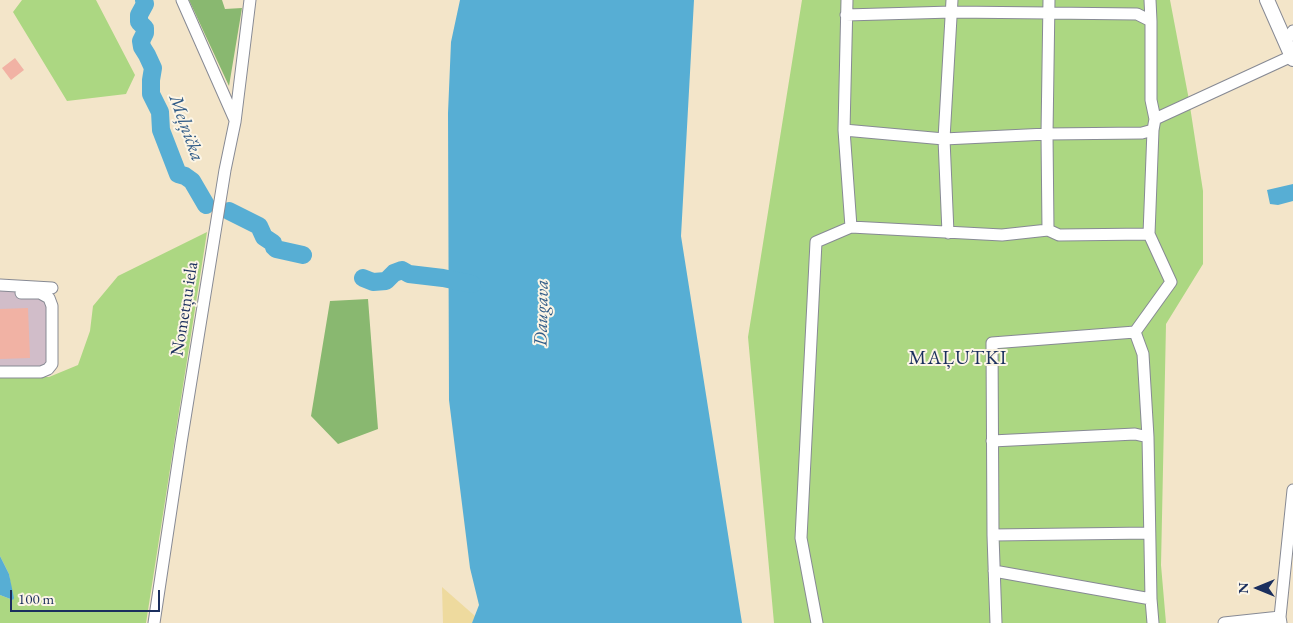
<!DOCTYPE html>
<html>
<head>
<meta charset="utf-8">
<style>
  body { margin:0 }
  #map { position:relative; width:1293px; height:623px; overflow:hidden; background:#f3e5c9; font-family:"EB Garamond",serif }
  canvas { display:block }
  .north { position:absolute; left:1233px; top:563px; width:50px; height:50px; -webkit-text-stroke:4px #fcf5e5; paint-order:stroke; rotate:270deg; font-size:14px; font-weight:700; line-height:20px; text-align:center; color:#1b2f5e }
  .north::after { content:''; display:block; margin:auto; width:18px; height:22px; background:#1b2f5e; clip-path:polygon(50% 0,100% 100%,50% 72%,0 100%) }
  .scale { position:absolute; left:10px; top:590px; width:150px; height:22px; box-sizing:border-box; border:2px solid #1b2f5e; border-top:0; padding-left:6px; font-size:15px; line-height:18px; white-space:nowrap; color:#1b2f5e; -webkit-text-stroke:4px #fcf5e5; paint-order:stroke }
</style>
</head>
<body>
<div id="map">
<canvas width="1293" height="623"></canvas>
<div class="north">N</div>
<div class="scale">100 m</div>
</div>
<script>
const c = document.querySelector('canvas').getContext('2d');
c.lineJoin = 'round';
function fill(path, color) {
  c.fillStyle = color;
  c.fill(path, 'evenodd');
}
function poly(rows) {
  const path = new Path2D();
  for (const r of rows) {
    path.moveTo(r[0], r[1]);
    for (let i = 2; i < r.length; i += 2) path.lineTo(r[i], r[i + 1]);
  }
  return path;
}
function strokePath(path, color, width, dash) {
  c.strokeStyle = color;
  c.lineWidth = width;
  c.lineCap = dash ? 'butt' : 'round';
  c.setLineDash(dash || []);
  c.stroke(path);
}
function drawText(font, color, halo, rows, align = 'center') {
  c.font = font + ' "EB Garamond",serif';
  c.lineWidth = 4;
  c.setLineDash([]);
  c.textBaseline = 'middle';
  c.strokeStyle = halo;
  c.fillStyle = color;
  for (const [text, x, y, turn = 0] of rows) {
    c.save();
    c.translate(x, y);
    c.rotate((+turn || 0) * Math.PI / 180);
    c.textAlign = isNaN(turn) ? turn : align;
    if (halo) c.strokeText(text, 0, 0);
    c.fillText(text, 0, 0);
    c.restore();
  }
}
const industrial = poly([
  [0,289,49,294,52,371,0,376]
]);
const green = poly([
  [22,0,96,0,135,75,126,94,67,101,13,12],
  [802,0,1170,0,1189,100,1203,191,1203,264,1166,324,1161,565,1166,623,774,623,748,337],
  [207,232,146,623,0,623,0,595,13,600,9,574,0,556,0,377,49,377,78,365,90,331,93,306,118,276]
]);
const forest = poly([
  [189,0,222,0,225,9,242,8,229,86],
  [368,299,378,429,338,444,311,416,330,301]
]);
const sand = poly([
  [442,587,475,616,472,623,443,623]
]);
const water = poly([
  [460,0,694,0,681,236,742,623,472,623,479,605,470,568,449,400,448,113,451,42],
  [1293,184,1293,201,1278,205,1270,204,1267,190],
  [0,556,9,574,14,598,13,600,0,595]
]);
const river = poly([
  [144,0,145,4,139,15,139,22,145,28,145,33,141,41,142,47,147,55,153,68,151,80,151,94,160,112,161,130,178,174,185,176,192,181,206,205],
  [229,211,259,226,264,237,273,243,274,247,276,249,303,255],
  [363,278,373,282,386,281,394,273,402,270,409,274,443,278,472,284]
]);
const building = poly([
  [15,58,24,70,11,80,2,68],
  [28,308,30,358,0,359,0,309]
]);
const minor = poly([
  [182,0,235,120],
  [1150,0,1151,21,1151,100,1155,119,1153,130,1149,234,1171,282,1135,332,1143,354,1148,437,1151,599,1153,623],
  [846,15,952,12,1049,13,1137,14,1151,21],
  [1285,42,1293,31],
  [1155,119,1292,56],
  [844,130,944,139,1047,134,1142,133,1153,130],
  [851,227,1002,235,1048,230,1059,235,1149,234],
  [1048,230,1047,134,1049,0],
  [948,233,944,139,952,0],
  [0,285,52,288],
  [0,372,41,372,48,369,52,364,52,306,49,298,40,293,21,293],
  [992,441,1135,434,1148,437],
  [993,535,1149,533],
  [994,571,1151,599],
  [154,623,181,443,225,170,235,122,250,0],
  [817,623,801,538,816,242,851,227,844,130,847,0],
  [996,623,993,535,992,343,1135,332],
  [1224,623,1280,617],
  [1281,623,1280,617,1293,490]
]);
const major = poly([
  [1267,0,1293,59]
]);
const streetNames = [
  ["Nometņu iela",185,309,-81]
];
const waterNames = [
  ["Meļņička",186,128,70],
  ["Daugava",542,313,-89]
];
const quarterNames = [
  ["MAĻUTKI",958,359]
];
fill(industrial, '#d1bdc9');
fill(green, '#acd782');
fill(forest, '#89b870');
fill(sand, '#eeda9e');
fill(water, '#57aed4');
strokePath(river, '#57aed4', 18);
fill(building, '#f1b2a4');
strokePath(minor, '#878a94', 13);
strokePath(major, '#878a94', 16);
strokePath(minor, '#fff', 11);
strokePath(major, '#fff', 14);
drawText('18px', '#1b2f5e', '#fcf5e5', streetNames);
drawText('italic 19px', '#305b87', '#fcf5e5', waterNames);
c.letterSpacing = '1px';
drawText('20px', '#1b2f5e', '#fcf5e5', quarterNames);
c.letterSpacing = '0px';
</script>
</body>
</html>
